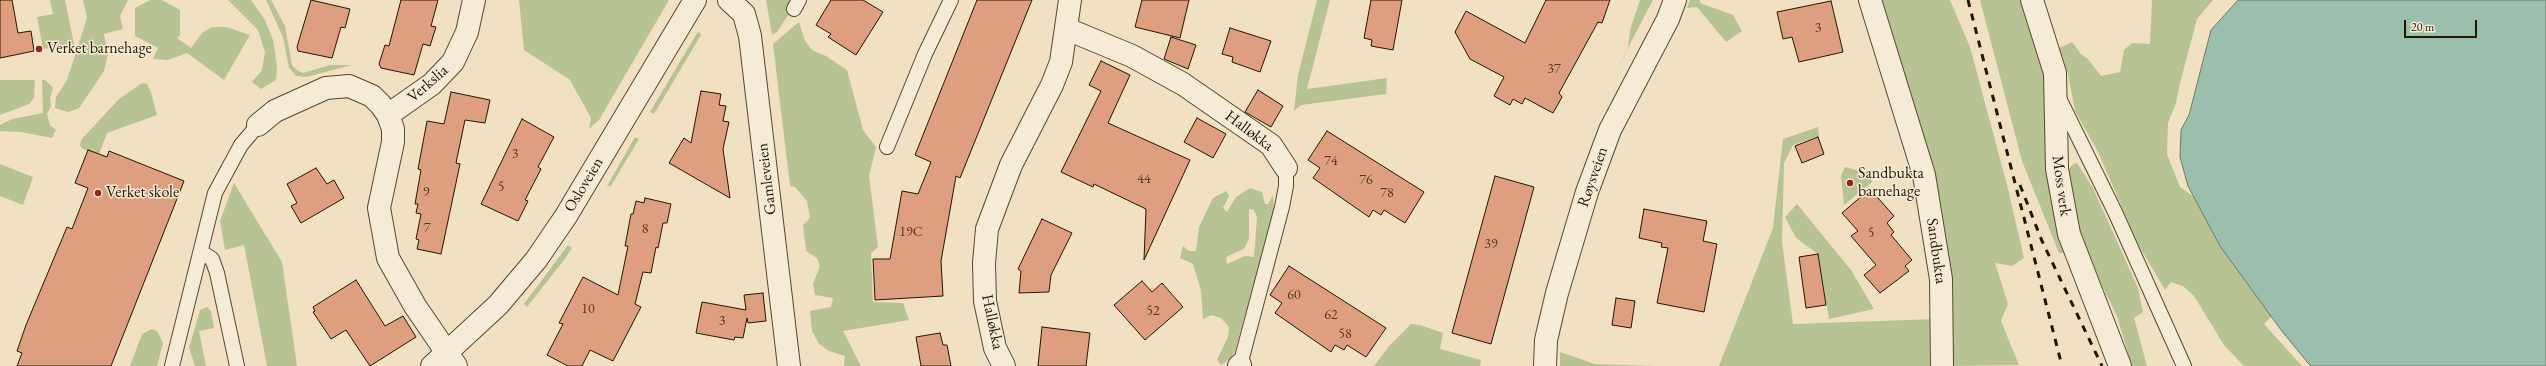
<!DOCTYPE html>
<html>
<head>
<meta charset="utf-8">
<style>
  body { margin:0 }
  #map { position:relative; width:2546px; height:366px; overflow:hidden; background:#f1e0c2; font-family:"EB Garamond",serif }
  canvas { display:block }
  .scale { position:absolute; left:2404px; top:20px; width:73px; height:18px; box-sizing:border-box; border:2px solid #251601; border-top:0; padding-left:5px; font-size:12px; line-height:14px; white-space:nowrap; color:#251601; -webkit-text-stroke:3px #f6ebd7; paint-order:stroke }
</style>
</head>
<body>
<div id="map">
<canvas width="2546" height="366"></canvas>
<div class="scale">20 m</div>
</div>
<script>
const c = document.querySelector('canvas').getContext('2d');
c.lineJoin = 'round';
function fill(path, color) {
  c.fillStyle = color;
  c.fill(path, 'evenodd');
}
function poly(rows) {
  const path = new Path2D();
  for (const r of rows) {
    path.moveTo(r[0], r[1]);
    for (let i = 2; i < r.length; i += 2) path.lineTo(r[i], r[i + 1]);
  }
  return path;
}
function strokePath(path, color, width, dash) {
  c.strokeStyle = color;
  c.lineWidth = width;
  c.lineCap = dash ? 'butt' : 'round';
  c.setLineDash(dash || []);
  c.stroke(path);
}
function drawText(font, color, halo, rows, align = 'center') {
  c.font = font + ' "EB Garamond",serif';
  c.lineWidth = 3;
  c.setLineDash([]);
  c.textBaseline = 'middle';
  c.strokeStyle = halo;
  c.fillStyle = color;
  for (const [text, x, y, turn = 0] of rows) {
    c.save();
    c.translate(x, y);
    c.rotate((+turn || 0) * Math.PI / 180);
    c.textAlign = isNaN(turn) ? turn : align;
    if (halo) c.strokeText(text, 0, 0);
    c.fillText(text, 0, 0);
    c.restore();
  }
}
const green = poly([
  [50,0,65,0,74,44,43,49,37,17,53,14],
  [83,0,128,0,120,16,123,29,104,34,108,54,104,71,79,108,68,112,55,108,56,97,67,80,87,18],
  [150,0,162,0,180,10,180,35,177,38,191,48,202,33,212,27,226,27,250,35,224,80,187,53,168,60,153,59,158,48,135,36,135,8],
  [228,0,251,0,265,20,273,40,277,66,276,80,261,89,252,82,262,70,265,52,258,30],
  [266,0,271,0,285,26,292,65,297,70,303,73,330,65,352,65,306,77,296,76,289,68,283,37],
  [519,0,669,0,599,120,589,129,591,118,570,80,524,50],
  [766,0,791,0,786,10,789,14,777,32,772,35],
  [1317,0,1330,0,1307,89,1387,78,1386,94,1301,105,1294,111,1298,75],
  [1640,0,1653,0,1610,82,1628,47,1630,30],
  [1690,0,1700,0,1700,3,1733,15,1742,31,1726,42,1697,7,1687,8],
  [1882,0,1950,0,1970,47,2007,185,2024,258,2012,266,1995,263,2008,304,2001,321,2019,365,1951,366,1952,319],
  [1980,0,2020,0,2045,61,2066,252,2059,253,2022,161],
  [2152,0,2213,0,2197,19,2180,83,2176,103,2168,123,2167,154,2180,187,2194,197,2220,246,2272,316,2264,324,2302,366,2244,366,2224,345,2194,296,2183,286,2171,282,2165,290,2138,244,2098,152,2075,111,2068,74,2059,48,2072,42,2081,54,2088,59,2101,76,2120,72,2124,50,2132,43,2150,44],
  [799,22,805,41,812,50,826,56,847,70,863,130,876,147,869,176,878,247,871,253,873,302,903,303,909,320,843,331,861,366,844,366,845,356,829,351,819,344,812,331,810,311,831,307,833,298,815,295,813,284,820,266,817,258,806,251,803,225,810,218,807,201,795,187,790,186,773,44],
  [699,32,701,35,654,114,650,112,697,33],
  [0,80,35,80,34,98,29,104,0,115],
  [42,80,45,80,53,88,50,98,51,106,47,114,50,125,56,130,52,138,21,132,0,131,0,125,12,119,43,113],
  [142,83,147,84,151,92,157,115,107,133,99,154,83,149,80,146,81,140,119,99],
  [1818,127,1819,136,1793,145,1784,163,1782,242,1793,324,1936,319,1937,366,1719,366,1773,228,1783,139],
  [635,137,639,139,611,186,607,186],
  [2077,163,2093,188,2138,288,2143,312,2134,318,2147,366,2132,366,2117,316,2083,248,2068,185,2069,169,2073,164],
  [0,164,33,177,23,205,0,196],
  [1845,167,1875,175,1871,183,1844,205,1841,176],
  [234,183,282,262,297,366,267,366,244,245,225,250,220,221],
  [1250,188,1262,192,1265,204,1268,204,1273,195,1274,210,1235,351,1231,358,1221,365,1217,360,1228,337,1229,327,1221,318,1211,315,1203,319,1201,291,1193,264,1180,258,1183,246,1189,251,1196,251,1199,227,1213,198,1226,191,1229,196,1223,208,1227,212,1236,197],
  [1249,209,1254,210,1257,217,1254,257,1245,256,1227,264,1226,257,1244,249,1249,239],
  [1797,204,1851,270,1874,309,1829,319,1818,254,1796,238,1785,217],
  [568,245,572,248,564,260,527,307,524,304],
  [207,307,211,311,214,328,199,331,206,366,195,366,189,348,200,310],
  [1411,324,1420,325,1443,333,1440,349,1481,360,1480,366,1374,366,1389,346],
  [152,329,157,331,163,343,157,366,130,366,142,334],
  [1560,352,1595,364,1655,366,1560,366]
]);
const water = poly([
  [2238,0,2546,0,2546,366,2311,366,2308,363,2281,330,2220,246,2188,186,2180,157,2181,130,2189,115,2211,30,2238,0]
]);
const building = poly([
  [0,0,12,0,18,33,31,31,34,51,0,58,0,0],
  [311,0,350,9,345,28,341,27,332,58,298,51,297,47,311,0],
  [401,0,438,0,431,26,436,27,430,46,423,44,414,75,381,68,379,64,385,45,389,46,401,0],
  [831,0,863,0,883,12,856,55,828,37,831,34,816,25,831,0],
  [977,0,1032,0,960,178,956,176,941,261,943,296,875,300,873,259,890,259,902,191,918,194,931,162,915,155,977,0],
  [1142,0,1189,0,1180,38,1135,27,1142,0],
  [1371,0,1402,0,1393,50,1371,46,1372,40,1364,38,1371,0],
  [1546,0,1610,0,1602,23,1598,22,1559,93,1562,97,1553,113,1525,98,1522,104,1513,99,1510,105,1494,96,1504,77,1470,59,1455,32,1466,11,1525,43,1546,0],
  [1831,1,1843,52,1799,62,1792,37,1783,39,1777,12,1831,1],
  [1230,28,1271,41,1260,72,1232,62,1233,57,1222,54,1230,28],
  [1171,37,1196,45,1188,69,1164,59,1171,37],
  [1101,61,1130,75,1108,123,1190,160,1144,260,1146,209,1094,184,1093,187,1061,172,1101,91,1089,85,1101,61],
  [1258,90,1283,106,1271,127,1245,112,1258,90],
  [701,91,721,94,719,105,726,106,723,121,729,122,723,149,730,198,669,163,684,138,691,143,701,91],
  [451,92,490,100,485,123,465,120,456,163,460,164,441,254,417,249,419,240,416,239,421,214,416,213,418,204,415,204,421,170,418,169,427,121,444,124,451,92],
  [1197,118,1226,134,1213,158,1184,142,1197,118],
  [522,119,554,137,538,167,541,169,525,200,528,201,518,221,481,204,522,119],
  [1327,131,1424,192,1405,223,1384,210,1381,215,1373,210,1369,217,1313,178,1320,168,1308,160,1327,131],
  [1818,137,1824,154,1802,163,1795,146,1818,137],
  [88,150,107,157,109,151,184,181,111,366,17,366,22,353,17,351,26,325,67,227,72,229,88,188,75,183,88,150],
  [316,168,327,184,334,180,344,198,301,223,291,206,297,203,287,184,316,168],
  [1495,176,1534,187,1491,344,1452,333,1495,176],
  [1870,189,1894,216,1887,223,1894,232,1891,235,1912,260,1905,266,1909,271,1880,293,1864,275,1876,265,1851,236,1858,231,1842,213,1870,189],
  [645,198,671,204,667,223,663,223,658,248,656,247,651,273,643,272,635,304,641,307,613,361,590,350,582,366,568,366,547,355,563,324,559,323,583,277,618,295,628,246,625,246,631,214,633,214,636,201,644,203,645,198],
  [1644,209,1707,221,1703,241,1717,244,1704,312,1657,303,1668,248,1661,247,1662,243,1639,238,1644,209],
  [1042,219,1072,233,1051,275,1049,292,1019,293,1021,271,1018,269,1042,219],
  [1818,254,1826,305,1806,308,1799,257,1818,254],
  [1289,266,1386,328,1366,357,1347,345,1344,350,1335,345,1331,352,1275,313,1282,303,1270,295,1289,266],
  [356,280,385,326,403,316,416,337,370,366,346,330,331,339,313,312,315,311,313,307,356,280],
  [1142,281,1152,292,1162,283,1183,307,1145,340,1114,305,1142,281],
  [763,293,766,321,748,323,747,318,743,338,735,337,734,340,696,333,702,302,746,310,744,295,763,293],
  [1616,298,1635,301,1631,328,1612,325,1616,298],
  [1042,327,1090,333,1086,366,1038,366,1042,327],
  [940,333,943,345,947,345,951,366,921,366,916,337,940,333]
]);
const service = poly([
  [794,9,799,0],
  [2059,98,2115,212,2184,366],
  [887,147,925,54,951,0],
  [201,252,212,259,217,273,237,366],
  [1240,365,1282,207,1286,186,1286,168],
  [172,366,215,193,241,145,258,125]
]);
const minor = poly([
  [729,0,744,14,750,36,789,366],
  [1870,0,1924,175,1941,279,1942,366],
  [2032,0,2055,73,2057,169,2069,234,2120,366],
  [1067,29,1132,56,1183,84,1271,145,1286,168],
  [388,115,432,84,453,62,467,32,474,0],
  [258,125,275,111,326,88,349,86,372,96,381,105,388,115,393,129,393,142,379,208,388,258,415,306,456,366],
  [1004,366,995,348,985,301,984,263,987,229,1011,165,1052,85,1061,62,1070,0],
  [1239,366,1240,365],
  [1545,366,1546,340,1557,293,1587,192,1610,130,1668,19,1675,0]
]);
const tertiary = poly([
  [432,366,498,305,536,260,566,216,695,0]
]);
const rail = poly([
  [1968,0,2062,366],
  [2020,185,2042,241,2102,366]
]);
const markers = [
  [39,49,4,"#8f2418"],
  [1850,183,4,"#8f2418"],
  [98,193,4,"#8f2418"]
];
const numberNames = [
  ["3",1818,28],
  ["37",1554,69],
  ["3",515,154],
  ["74",1331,161],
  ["44",1144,179],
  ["76",1366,180],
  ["5",501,187],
  ["9",426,192],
  ["78",1387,193],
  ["7",427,228],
  ["8",645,229],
  ["19C",911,232],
  ["5",1871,233],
  ["39",1491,244],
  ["60",1294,295],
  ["10",588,309],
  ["52",1153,311],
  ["62",1331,315],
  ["3",722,321],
  ["58",1345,334]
];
const poiNames = [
  ["Verket barnehage",47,49],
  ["Sandbukta",1858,174],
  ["barnehage",1858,192],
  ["Verket skole",106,193]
];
const streetNames = [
  ["Verkslia",428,84,-41],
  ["Halløkka",1249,131,37],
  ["Røysveien",1593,177,-71],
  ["Gamleveien",767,179,-97],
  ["Osloveien",584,185,-59],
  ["Moss verk",2061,186,82],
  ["Sandbukta",1936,251,82],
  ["Halløkka",992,322,78]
];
fill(green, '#b8c394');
fill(water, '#9cbead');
strokePath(water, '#6c7b68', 1);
fill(building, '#de9e80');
strokePath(building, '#251601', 1);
strokePath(service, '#584831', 16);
strokePath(minor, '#584831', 24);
strokePath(tertiary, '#584831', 24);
strokePath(service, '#f6ebd7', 14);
strokePath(minor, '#f6ebd7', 22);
strokePath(tertiary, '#f6ebd7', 22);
strokePath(rail, '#251601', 3, [7, 7]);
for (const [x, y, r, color] of markers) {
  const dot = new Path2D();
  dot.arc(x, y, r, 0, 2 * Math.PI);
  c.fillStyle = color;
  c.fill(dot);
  strokePath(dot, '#f6ebd7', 1.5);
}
drawText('14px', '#533821', null, numberNames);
drawText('16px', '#251601', '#f6ebd7', poiNames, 'left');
drawText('16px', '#251601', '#f6ebd7', streetNames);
</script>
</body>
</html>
